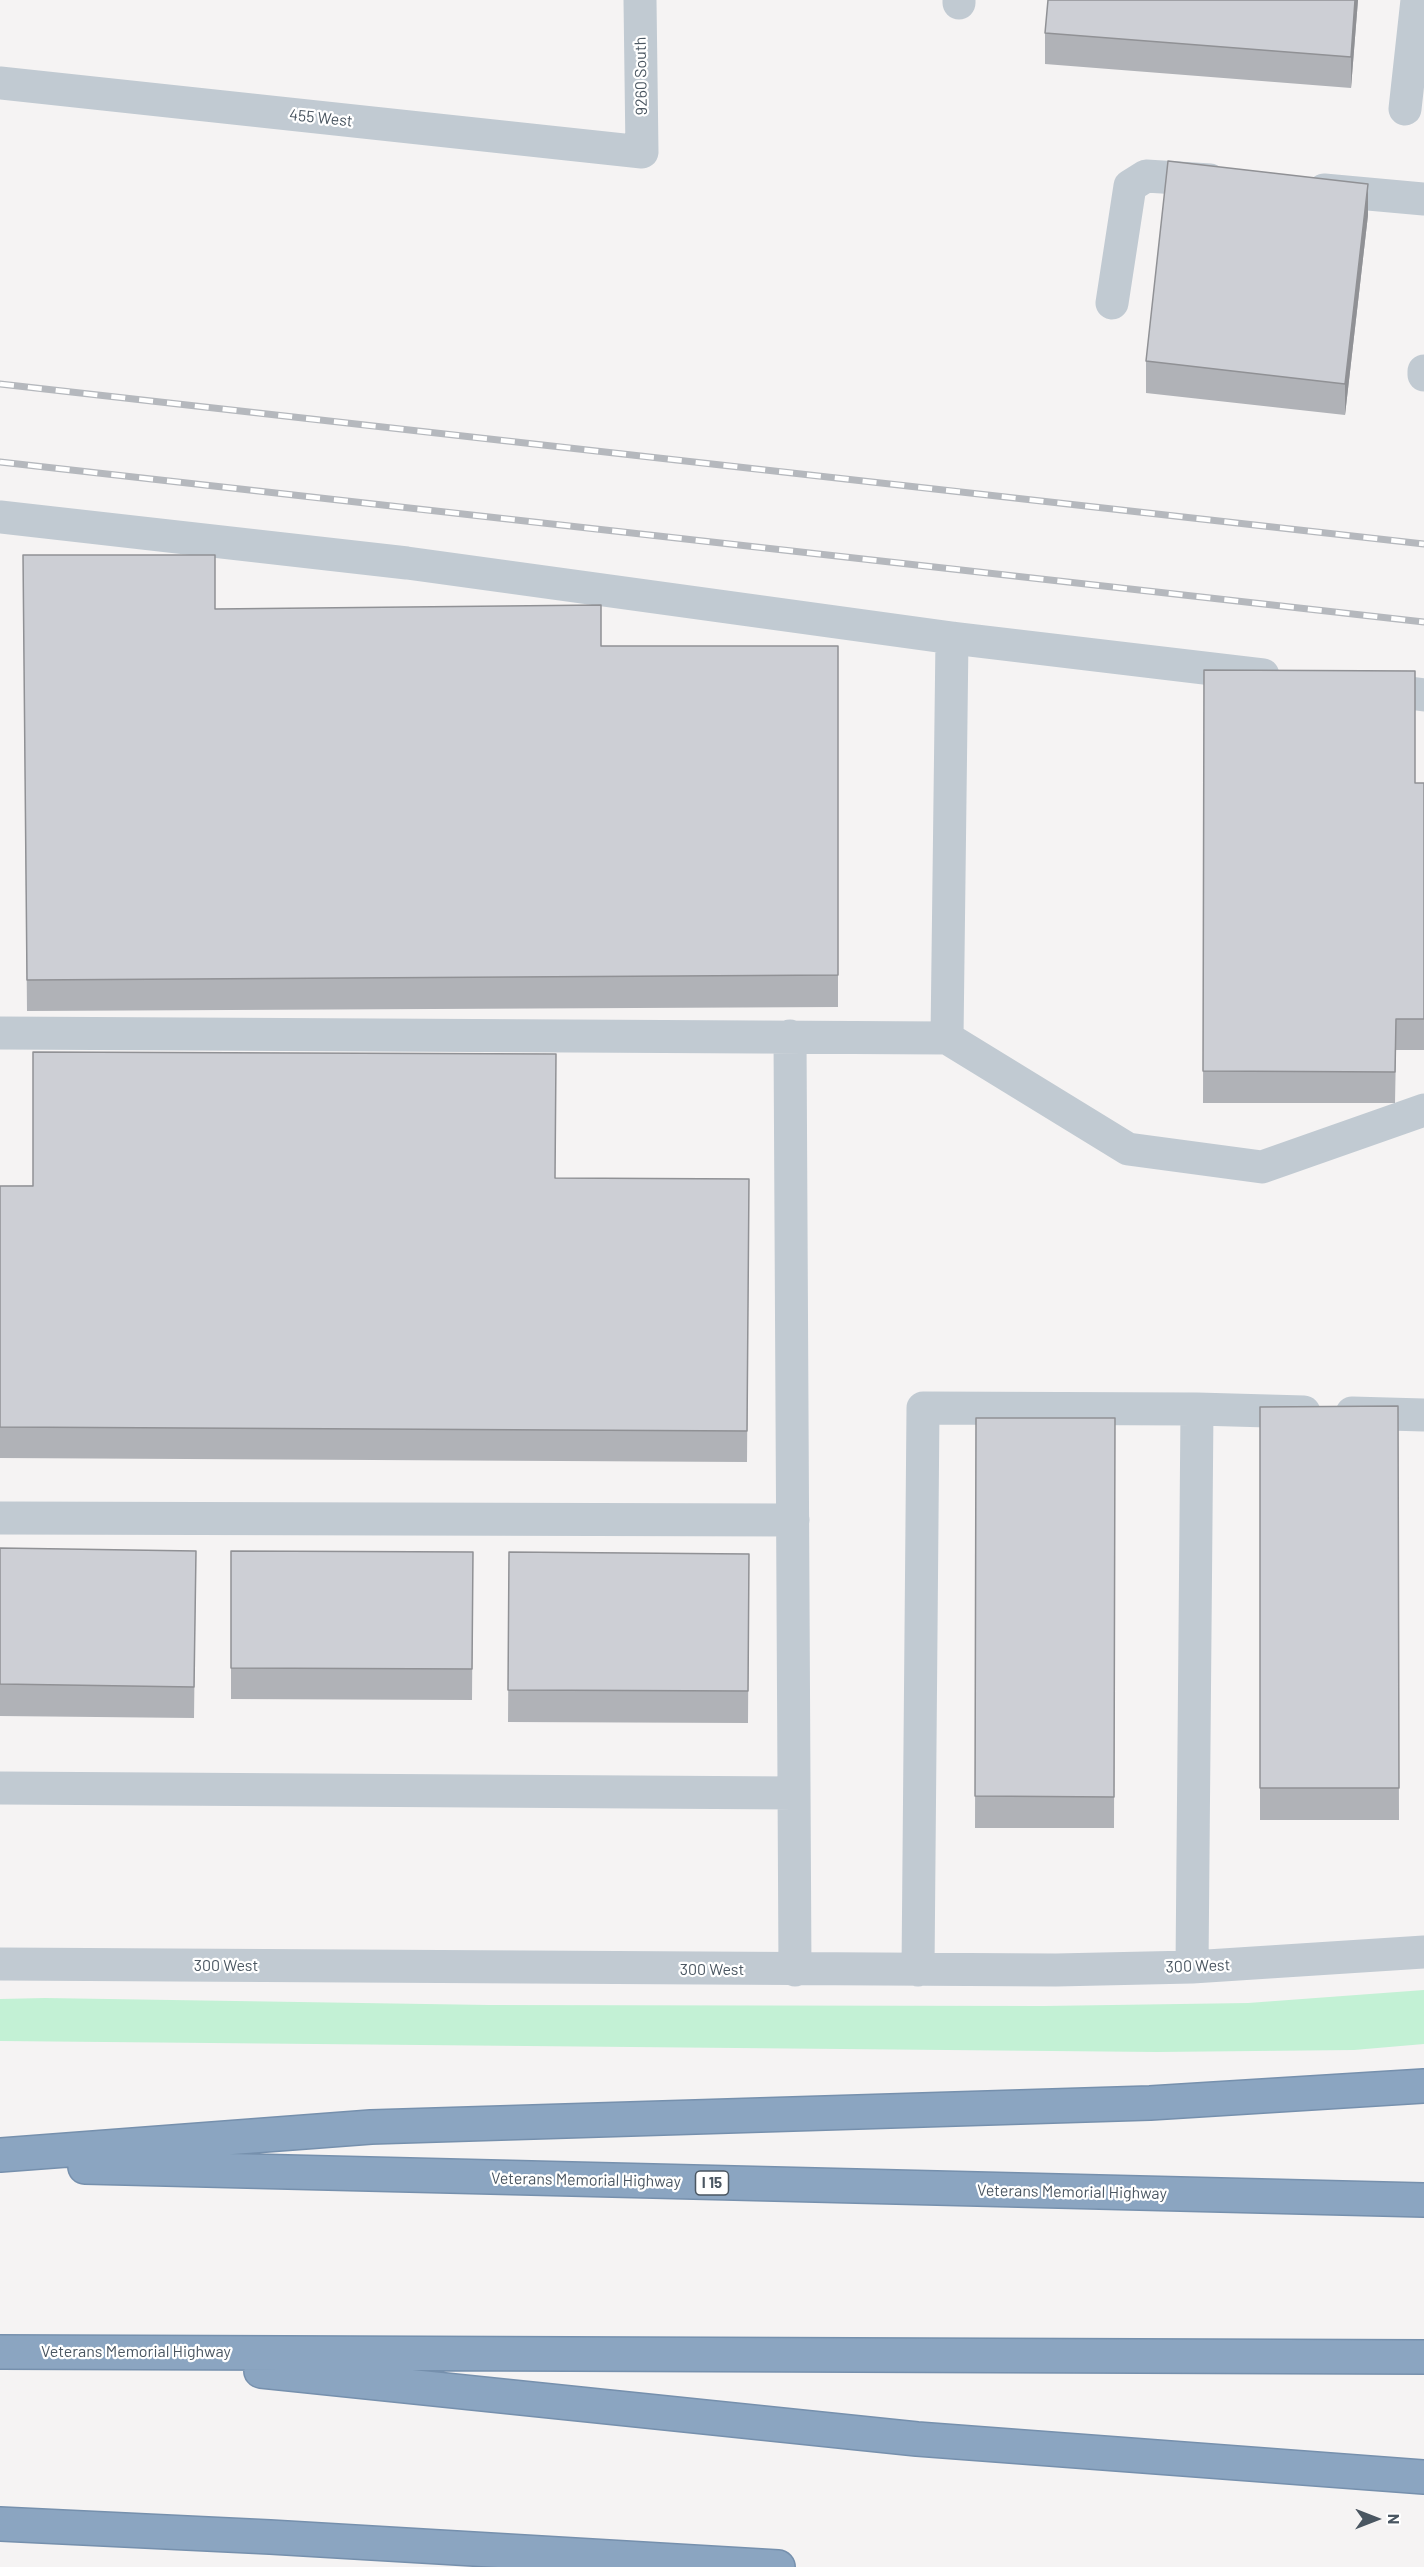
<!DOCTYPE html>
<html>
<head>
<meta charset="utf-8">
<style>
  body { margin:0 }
  #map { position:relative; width:1424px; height:2567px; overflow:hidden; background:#f5f3f3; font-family:Barlow,sans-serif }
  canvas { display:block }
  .north { position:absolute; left:1346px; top:2489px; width:60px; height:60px; -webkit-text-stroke:4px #fff; paint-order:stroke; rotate:90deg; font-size:16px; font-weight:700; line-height:24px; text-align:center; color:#4a5661 }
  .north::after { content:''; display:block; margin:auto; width:21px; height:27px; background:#4a5661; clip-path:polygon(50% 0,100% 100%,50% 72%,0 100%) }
</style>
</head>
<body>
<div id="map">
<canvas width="1424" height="2567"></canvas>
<div class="north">N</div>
</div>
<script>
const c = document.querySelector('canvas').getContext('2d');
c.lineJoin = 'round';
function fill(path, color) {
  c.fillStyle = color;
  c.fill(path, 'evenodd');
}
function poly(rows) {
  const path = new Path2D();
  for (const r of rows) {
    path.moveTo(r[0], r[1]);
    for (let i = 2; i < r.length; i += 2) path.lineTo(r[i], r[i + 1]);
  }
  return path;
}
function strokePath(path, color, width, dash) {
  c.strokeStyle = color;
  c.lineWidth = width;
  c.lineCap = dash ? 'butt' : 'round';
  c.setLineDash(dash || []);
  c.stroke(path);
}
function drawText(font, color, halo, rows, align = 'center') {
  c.font = font + ' Barlow,sans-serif';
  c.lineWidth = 4.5;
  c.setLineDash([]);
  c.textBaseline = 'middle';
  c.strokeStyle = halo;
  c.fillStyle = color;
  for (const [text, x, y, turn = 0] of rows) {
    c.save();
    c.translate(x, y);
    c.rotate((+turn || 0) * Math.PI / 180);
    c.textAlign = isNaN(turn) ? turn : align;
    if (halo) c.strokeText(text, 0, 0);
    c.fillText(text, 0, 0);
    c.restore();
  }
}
const green = poly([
  [1424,1990,1424,2044,1354,2050,1157,2052,0,2041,0,1999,45,1998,489,2005,1044,2006,1248,2003]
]);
const minor = poly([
  [959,3,959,0],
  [0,83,642,152,640,0],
  [1405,109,1417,0],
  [1324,190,1424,199],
  [1112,303,1130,186,1146,176,1210,180],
  [1424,371,1424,375],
  [0,517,407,563,952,638,1263,675],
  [952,638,947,1038,1128,1149,1262,1167,1424,1110],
  [1371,688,1424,695],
  [0,1033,947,1038],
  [790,1036,795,1970],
  [1197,1409,1304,1412],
  [1352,1413,1424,1415],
  [0,1518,793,1520],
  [0,1788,794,1793],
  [0,1964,1056,1970,1192,1967,1424,1952],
  [918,1970,923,1408,1197,1409,1192,1967]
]);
const highway = poly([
  [0,2155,371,2127,1150,2103,1424,2086],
  [85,2167,1424,2200],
  [0,2352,1424,2357],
  [261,2371,917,2439,1424,2477],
  [0,2524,270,2537,778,2567]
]);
const rail = poly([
  [0,384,1424,544],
  [0,462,1424,622]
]);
const wall = poly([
  [1358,0,1351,88,1045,64,1045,33],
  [1368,215,1345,415,1146,393,1146,361],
  [23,555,215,609,601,646,838,646,838,1007,27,1011],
  [1204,670,1415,783,1424,783,1424,1050,1396,1050,1395,1103,1203,1103],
  [555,1178,749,1179,747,1462,0,1458,0,1186],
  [1398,1406,1399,1820,1260,1820,1260,1407],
  [976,1418,1115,1418,1114,1828,975,1828],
  [0,1548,196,1551,194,1718,0,1716],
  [231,1551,473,1552,472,1700,231,1699],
  [509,1552,749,1554,748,1723,508,1722]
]);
const shadedWall = poly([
  [1355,0,1358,0,1351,88,1351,57],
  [1368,184,1368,215,1345,415,1345,384]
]);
const building = poly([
  [1048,0,1355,0,1351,57,1045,33,1048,0],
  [1168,161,1368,184,1345,384,1146,361,1168,161],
  [23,555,215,555,215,609,601,605,601,646,838,646,838,975,27,980,23,555],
  [1204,670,1415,671,1415,783,1424,783,1424,1019,1396,1019,1395,1072,1203,1071,1204,670],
  [33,1052,556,1054,555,1178,749,1179,747,1431,0,1427,0,1186,33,1186,33,1052],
  [1398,1406,1399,1788,1260,1788,1260,1407,1398,1406],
  [976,1418,1115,1418,1114,1797,975,1796,976,1418],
  [0,1548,196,1551,194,1687,0,1684,0,1548],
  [231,1551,473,1552,472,1669,231,1668,231,1551],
  [509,1552,749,1554,748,1691,508,1690,509,1552]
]);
const shields = [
  [712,2183,33]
];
const shieldNames = [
  ["I 15",712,2183]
];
const streetNames = [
  ["9260 South",641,76,-91],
  ["455 West",321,118,6],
  ["300 West",226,1966],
  ["300 West",1198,1966,-2],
  ["300 West",712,1970],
  ["Veterans Memorial Highway",586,2180,1],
  ["Veterans Memorial Highway",1072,2192,1],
  ["Veterans Memorial Highway",136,2352]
];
fill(green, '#c3f1d5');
strokePath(highway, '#7690ad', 36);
strokePath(minor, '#c1cad2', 33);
strokePath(highway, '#8ba5c1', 33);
strokePath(rail, '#b5b8bd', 7);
strokePath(rail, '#fff', 4.5, [14]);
fill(wall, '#b0b2b7');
fill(shadedWall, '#909195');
fill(building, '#cdcfd5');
strokePath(building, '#909195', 1.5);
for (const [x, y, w] of shields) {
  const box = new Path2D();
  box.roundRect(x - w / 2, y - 12, w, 24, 4.5);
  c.fillStyle = '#fff';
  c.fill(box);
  strokePath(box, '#4a5661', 1.5);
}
drawText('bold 15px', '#4a5661', null, shieldNames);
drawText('16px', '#4a5661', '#fff', streetNames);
</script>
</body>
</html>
